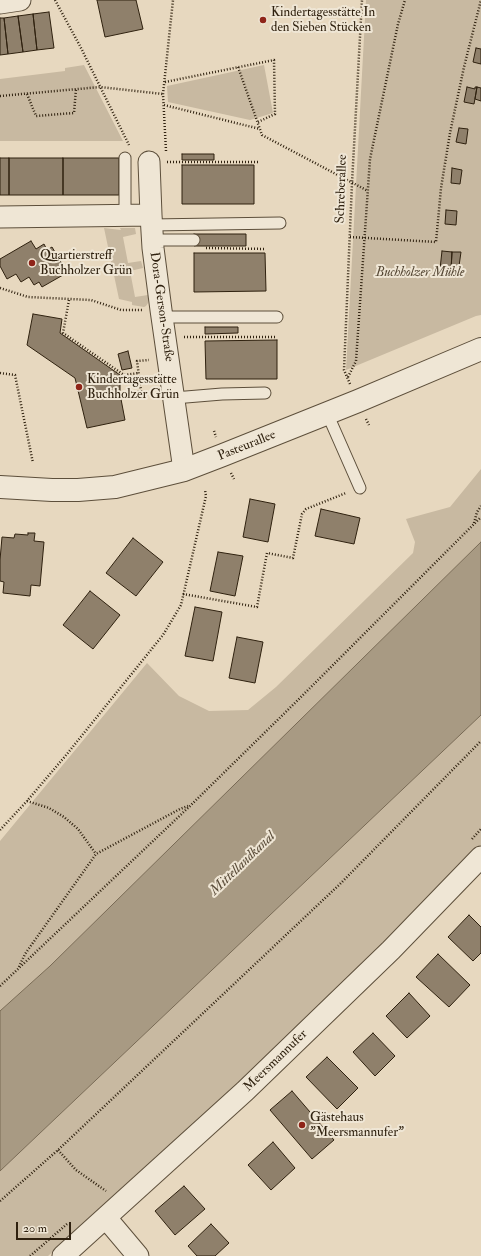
<!DOCTYPE html>
<html>
<head>
<meta charset="utf-8">
<style>
  body { margin:0 }
  #map { position:relative; width:481px; height:1256px; overflow:hidden; background:#e7d8bf; font-family:"IM FELL Double Pica",serif }
  canvas { display:block }
  .scale { position:absolute; left:16px; top:1222px; width:55px; height:18px; box-sizing:border-box; border:2px solid #2f210f; border-top:0; padding-left:5px; font-size:12px; line-height:14px; white-space:nowrap; color:#2f210f; -webkit-text-stroke:3px #efe6d5; paint-order:stroke }
</style>
</head>
<body>
<div id="map">
<canvas width="481" height="1256"></canvas>
<div class="scale">20 m</div>
</div>
<script>
const c = document.querySelector('canvas').getContext('2d');
c.lineJoin = 'round';
function fill(path, color) {
  c.fillStyle = color;
  c.fill(path, 'evenodd');
}
function poly(rows) {
  const path = new Path2D();
  for (const r of rows) {
    path.moveTo(r[0], r[1]);
    for (let i = 2; i < r.length; i += 2) path.lineTo(r[i], r[i + 1]);
  }
  return path;
}
function strokePath(path, color, width, dash) {
  c.strokeStyle = color;
  c.lineWidth = width;
  c.lineCap = dash ? 'butt' : 'round';
  c.setLineDash(dash || []);
  c.stroke(path);
}
function drawText(font, color, halo, rows, align = 'center') {
  c.font = font + ' "IM FELL Double Pica",serif';
  c.lineWidth = 4;
  c.setLineDash([]);
  c.textBaseline = 'middle';
  c.strokeStyle = halo;
  c.fillStyle = color;
  for (const [text, x, y, turn = 0] of rows) {
    c.save();
    c.translate(x, y);
    c.rotate((+turn || 0) * Math.PI / 180);
    c.textAlign = isNaN(turn) ? turn : align;
    if (halo) c.strokeText(text, 0, 0);
    c.fillText(text, 0, 0);
    c.restore();
  }
}
const green = poly([
  [366,0,481,0,481,315,476,316,346,370],
  [84,65,123,141,0,141,0,79,65,71,65,68],
  [264,65,273,113,250,120,168,102,167,86],
  [104,228,121,230,120,228,135,228,136,234,123,237,128,263,141,261,143,268,130,271,135,297,148,295,148,303,146,306,144,307,132,305,132,302,119,299],
  [481,469,481,542,50,966,0,1011,0,841,147,663,179,696,209,711,248,710,276,687,413,553,415,542,406,519,450,507],
  [481,715,481,845,368,960,265,1059,48,1256,0,1256,0,1171]
]);
const water = poly([
  [481,542,481,715,0,1171,0,1011,50,966,481,542]
]);
const building = poly([
  [97,0,136,0,143,29,105,37,97,0],
  [49,12,54,48,37,50,33,14,49,12],
  [33,14,37,50,23,52,18,16,33,14],
  [18,16,23,52,8,54,4,18,18,16],
  [0,18,4,18,8,54,0,55,0,18],
  [476,48,481,49,481,64,473,62,476,48],
  [467,87,475,89,475,87,477,87,474,104,464,102,467,87],
  [477,87,481,88,481,101,475,99,477,87],
  [459,128,468,129,466,144,456,142,459,128],
  [182,154,214,154,214,160,182,160,182,154],
  [0,158,9,158,9,195,0,195,0,158],
  [9,158,63,158,63,195,9,195,9,158],
  [63,158,119,158,119,195,63,195,63,158],
  [182,165,254,165,254,204,182,204,182,165],
  [452,168,462,170,460,184,451,183,452,168],
  [446,210,457,211,456,225,445,224,446,210],
  [194,234,246,234,246,246,194,246,194,234],
  [31,241,36,249,44,244,47,250,52,247,65,269,63,275,42,287,39,282,34,285,29,277,21,282,16,274,7,279,0,266,0,259,31,241],
  [442,251,452,252,451,270,440,269,442,251],
  [452,252,461,252,459,266,455,266,454,270,451,270,452,252],
  [194,253,265,253,266,291,194,292,194,253],
  [33,314,62,319,60,333,120,375,120,394,125,420,87,428,75,378,27,345,33,314],
  [205,327,238,327,238,333,205,334,205,327],
  [277,340,277,379,206,379,205,341,277,340],
  [128,351,132,368,122,370,118,354,128,351],
  [250,499,275,504,268,542,243,537,250,499],
  [321,509,360,518,354,544,315,536,321,509],
  [28,533,35,533,34,541,44,542,40,586,31,585,30,596,3,593,4,582,0,581,0,560,2,537,14,538,15,534,28,535,28,533],
  [133,538,163,562,136,596,106,573,133,538],
  [218,552,243,556,235,596,210,591,218,552],
  [90,591,120,615,93,649,63,625,90,591],
  [195,607,222,612,213,661,185,656,195,607],
  [237,637,263,642,255,683,229,678,237,637],
  [469,915,481,927,481,953,473,961,448,937,469,915],
  [438,954,470,985,449,1007,416,977,438,954],
  [409,993,430,1016,407,1038,386,1016,409,993],
  [373,1033,395,1056,375,1076,353,1052,373,1033],
  [327,1057,358,1088,337,1109,306,1077,327,1057],
  [292,1091,334,1140,312,1159,270,1110,292,1091],
  [273,1142,295,1168,271,1190,248,1165,273,1142],
  [184,1186,205,1209,175,1235,155,1211,184,1186],
  [211,1224,229,1243,215,1256,197,1256,188,1246,211,1224]
]);
const path = poly([
  [55,0,80,46,129,145],
  [238,67,262,135,368,191],
  [165,82,274,60,275,114,258,122],
  [27,94,36,116,74,113,76,89],
  [0,96,100,87,163,94],
  [164,105,260,129],
  [166,151,163,94,173,0],
  [167,162,259,162],
  [350,237,436,242,441,188,450,133,464,67,481,0],
  [206,248,266,249],
  [0,288,28,297,91,300,121,310,142,310],
  [69,300,63,333,124,375,139,373],
  [184,337,275,337],
  [0,373,15,375,33,463],
  [348,377,356,361,370,159,398,24,405,0],
  [350,384,344,370,352,183,362,0],
  [120,394,141,391,137,361,149,360],
  [366,419,369,425],
  [214,431,216,437],
  [231,473,234,479],
  [474,523,477,512,481,506],
  [183,594,257,607,267,553,293,558,302,514,306,509,346,493],
  [27,801,49,808,64,817,78,829,96,854],
  [0,830,27,801,67,754,163,635,181,605,206,496,205,490],
  [472,839,481,829],
  [19,967,25,954,96,854,180,809,188,806],
  [0,986,190,806,302,696,481,517],
  [58,1150,76,1170,106,1191],
  [0,1201,58,1150,340,884,481,741],
  [30,1256,67,1224]
]);
const service = poly([
  [125,216,125,158],
  [151,225,280,223],
  [153,240,194,240],
  [162,317,277,317],
  [174,398,222,394,265,393],
  [327,413,360,488]
]);
const minor = poly([
  [0,3,20,0],
  [149,162,151,215],
  [0,217,151,215,153,248,161,310,184,470],
  [106,1218,138,1256],
  [63,1256,245,1091,391,950,481,857]
]);
const tertiary = poly([
  [0,487,52,490,78,490,115,487,184,470,223,455,358,401,481,349]
]);
const markers = [
  [263,20,4,"#8f2418"],
  [32,263,4,"#8f2418"],
  [79,387,4,"#8f2418"],
  [302,1125,4,"#8f2418"]
];
const poiNames = [
  ["Kindertagesstätte In",271,13],
  ["den Sieben Stücken",271,28],
  ["Quartierstreff",40,256],
  ["Buchholzer Grün",40,271],
  ["Kindertagesstätte",87,380],
  ["Buchholzer Grün",87,395],
  ["Gästehaus",310,1118],
  ["\"Meersmannufer\"",310,1133]
];
const streetNames = [
  ["Schreberallee",342,189,-88],
  ["Dora-Gerson-Straße",161,307,82],
  ["Pasteurallee",247,446,-22],
  ["Meersmannufer",276,1061,-44]
];
const parkNames = [
  ["Buchholzer Mühle",420,273]
];
const waterNames = [
  ["Mittellandkanal",243,864,-44]
];
fill(green, '#c8b9a1');
fill(water, '#a89a83');
strokePath(water, '#786a55', 1);
fill(building, '#8f806b');
strokePath(building, '#2f210f', 1);
strokePath(service, '#5d4f3b', 13);
strokePath(minor, '#5d4f3b', 23);
strokePath(tertiary, '#5d4f3b', 24);
strokePath(path, '#2f210f', 2.5, [1, 2]);
strokePath(service, '#efe6d5', 11);
strokePath(minor, '#efe6d5', 21);
strokePath(tertiary, '#efe6d5', 22);
for (const [x, y, r, color] of markers) {
  const dot = new Path2D();
  dot.arc(x, y, r, 0, 2 * Math.PI);
  c.fillStyle = color;
  c.fill(dot);
  strokePath(dot, '#efe6d5', 1.5);
}
drawText('13px', '#2f210f', '#efe6d5', poiNames, 'left');
drawText('13px', '#2f210f', '#efe6d5', streetNames);
drawText('italic 13px', '#554734', '#efe6d5', parkNames);
drawText('italic 14px', '#594b38', '#efe6d5', waterNames);
</script>
</body>
</html>
